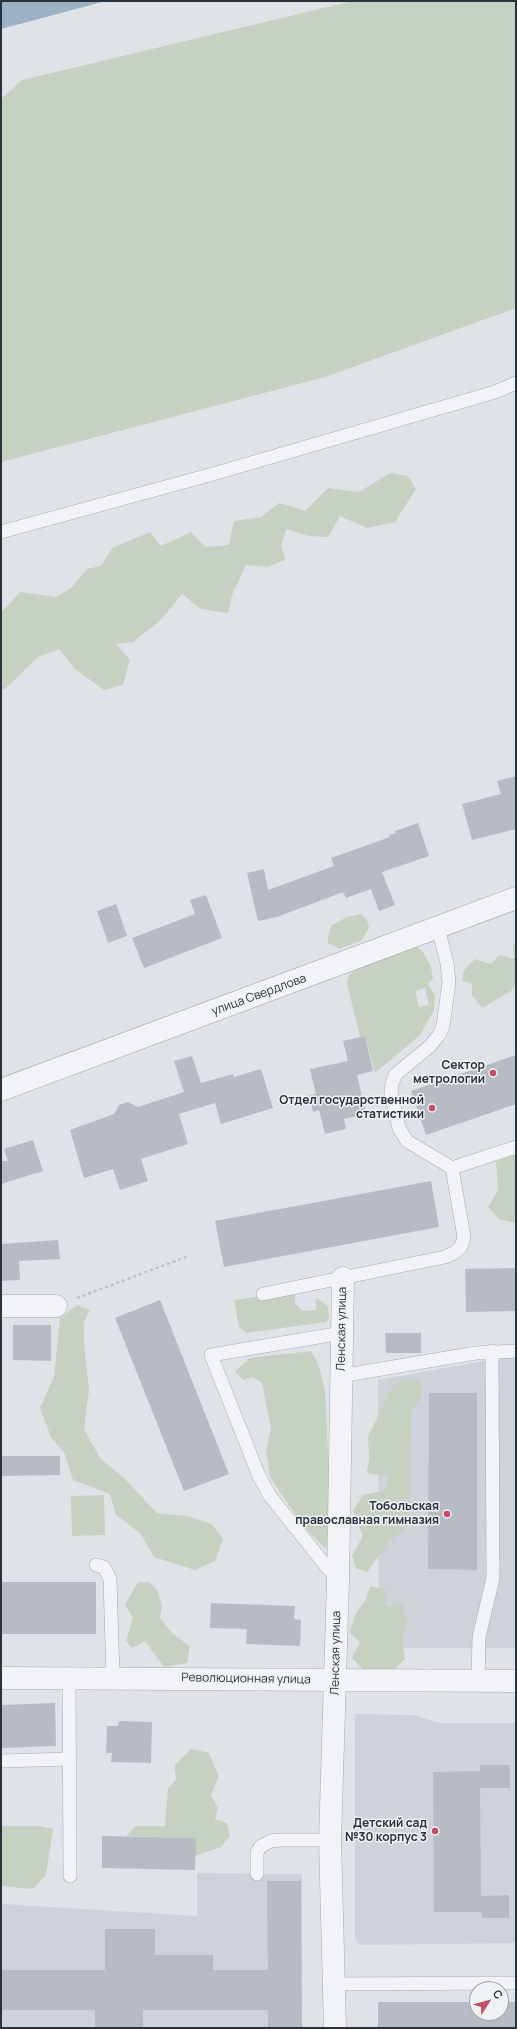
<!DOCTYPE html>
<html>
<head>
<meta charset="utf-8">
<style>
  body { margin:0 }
  #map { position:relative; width:517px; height:2029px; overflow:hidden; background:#dfe3e7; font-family:Manrope,sans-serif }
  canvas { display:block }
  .frame { position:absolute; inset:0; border:2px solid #2a323d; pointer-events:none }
  .north { position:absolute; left:469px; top:1981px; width:40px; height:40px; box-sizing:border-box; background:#eff2f5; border:1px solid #a0a5ab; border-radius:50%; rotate:53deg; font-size:11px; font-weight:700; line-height:16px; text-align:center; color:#2a323d }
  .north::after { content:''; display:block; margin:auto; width:14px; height:18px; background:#c34e66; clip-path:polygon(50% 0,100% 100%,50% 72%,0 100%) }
</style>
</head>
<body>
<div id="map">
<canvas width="517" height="2029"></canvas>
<div class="frame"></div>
<div class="north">С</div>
</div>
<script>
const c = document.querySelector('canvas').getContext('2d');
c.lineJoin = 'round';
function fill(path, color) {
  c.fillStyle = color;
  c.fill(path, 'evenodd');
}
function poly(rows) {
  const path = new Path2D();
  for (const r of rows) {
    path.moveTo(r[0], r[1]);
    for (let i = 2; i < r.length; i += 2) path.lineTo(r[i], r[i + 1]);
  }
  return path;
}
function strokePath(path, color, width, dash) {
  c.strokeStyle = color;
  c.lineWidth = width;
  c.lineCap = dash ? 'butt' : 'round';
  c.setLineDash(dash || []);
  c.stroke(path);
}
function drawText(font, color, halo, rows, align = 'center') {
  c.font = font + ' Manrope,sans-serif';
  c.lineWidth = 3;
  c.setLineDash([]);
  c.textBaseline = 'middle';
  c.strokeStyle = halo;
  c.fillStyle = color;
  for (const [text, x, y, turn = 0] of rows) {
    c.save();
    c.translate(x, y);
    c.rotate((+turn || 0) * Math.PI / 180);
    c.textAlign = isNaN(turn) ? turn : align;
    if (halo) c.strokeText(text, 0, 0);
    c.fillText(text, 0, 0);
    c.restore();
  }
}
const built = poly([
  [505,1357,516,1357,516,1648,379,1648,378,1380],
  [355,1714,413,1715,440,1723,516,1723,516,1943,360,1945,355,1938],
  [197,1873,302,1874,302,2028,1,2028,1,1904,197,1916]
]);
const green = poly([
  [353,1,516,1,516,308,325,377,1,462,1,99,22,80],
  [390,473,408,476,416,489,395,522,367,528,340,516,328,537,308,536,286,529,281,547,286,559,268,567,246,565,232,595,228,613,201,609,182,594,161,620,133,642,116,644,130,660,123,685,104,690,75,669,59,649,38,657,5,689,1,690,1,613,20,592,56,597,71,588,87,569,101,566,112,548,150,532,161,546,191,532,205,547,229,545,234,521,261,517,279,503,305,511,328,488,359,492],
  [361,914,367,920,369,928,361,941,339,949,328,943,328,936,332,925,347,917],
  [513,945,516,945,516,980,513,990,482,1008,472,995,472,984,462,981,464,970,475,959,491,964,499,955,514,959],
  [417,947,423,952,431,967,433,978,428,984,435,995,434,1010,420,1035,375,1073,365,1036,360,1037,347,983,349,975,358,968,370,964,372,959],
  [425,988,429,1005,419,1007,415,991],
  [516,1154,516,1223,499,1219,488,1207,498,1190,496,1162],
  [295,1291,295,1303,302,1311,316,1310,316,1298,328,1306,329,1317,326,1322,246,1333,239,1327,234,1300],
  [77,1305,90,1310,84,1322,84,1345,89,1390,84,1429,100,1458,126,1480,157,1513,187,1516,212,1524,223,1539,215,1561,195,1570,154,1557,140,1533,116,1515,110,1494,73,1480,65,1454,51,1437,40,1408,54,1377,60,1318],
  [311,1351,318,1364,325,1389,330,1492,326,1549,303,1526,270,1477,266,1450,271,1428,262,1383,253,1377,243,1380,235,1371,250,1358],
  [406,1379,419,1381,422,1388,421,1398,411,1411,409,1524,387,1544,367,1572,356,1568,352,1556,363,1536,353,1511,363,1495,387,1490,387,1476,367,1473,369,1458,368,1437,393,1385],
  [104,1495,105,1535,72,1536,71,1496],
  [138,1582,148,1582,157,1589,162,1605,160,1618,173,1634,190,1646,187,1663,164,1667,145,1641,132,1648,126,1641,133,1618,125,1605],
  [370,1586,386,1590,385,1606,402,1604,408,1623,402,1637,405,1659,390,1673,365,1671,352,1658,360,1642,349,1632,357,1612,365,1601],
  [191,1749,209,1753,219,1777,211,1795,218,1808,215,1819,227,1823,230,1836,221,1847,195,1856,195,1838,126,1836,136,1826,165,1826,168,1789,176,1779,174,1766],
  [1,1826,39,1826,53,1829,46,1875,33,1889,1,1886]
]);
const water = poly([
  [1,1,106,1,1,29]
]);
const building = poly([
  [516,776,516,829,472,840,462,804,501,794,497,781],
  [418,823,429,856,382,872,395,905,379,911,371,889,346,898,343,892,277,917,258,921,247,873,264,869,268,890,334,866,331,858,390,837,389,835,396,833,395,831],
  [206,895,222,938,144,968,132,938,195,914,190,900],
  [116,904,127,936,108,943,97,911],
  [365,1036,373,1071,357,1075,366,1114,344,1119,346,1129,325,1134,319,1110,313,1112,309,1095,316,1094,310,1069,348,1061,343,1041],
  [516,1055,516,1104,426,1135,411,1091],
  [192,1056,201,1083,233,1074,234,1077,261,1069,273,1108,221,1124,215,1103,179,1114,188,1144,141,1159,148,1181,120,1190,113,1169,84,1178,70,1130,114,1114,119,1105,128,1102,138,1107,184,1092,174,1061],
  [33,1140,43,1171,1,1184,1,1161,8,1161,4,1149],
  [431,1181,439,1227,224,1267,215,1221],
  [58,1240,60,1259,19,1261,20,1280,1,1281,1,1244],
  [516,1268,516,1311,466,1312,465,1269],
  [160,1300,229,1474,184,1491,115,1318],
  [13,1325,51,1325,51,1361,13,1360],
  [385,1333,421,1333,421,1353,386,1353],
  [429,1393,477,1393,477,1570,428,1569],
  [1,1456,60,1456,60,1475,1,1476],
  [1,1582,96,1582,96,1634,1,1634],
  [211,1603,295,1606,294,1619,301,1620,300,1646,246,1644,247,1629,210,1628],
  [55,1703,56,1746,1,1748,1,1705],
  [119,1721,152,1722,151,1763,111,1762,112,1753,106,1753,107,1726,118,1726],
  [480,1765,510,1765,510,1788,480,1788,481,1896,509,1895,509,1918,482,1918,481,1908,481,1912,434,1912,433,1772,480,1771],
  [102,1836,196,1838,195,1870,102,1868],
  [267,1881,301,1881,302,2028,268,2028,268,2010,143,2010,143,2028,95,2028,95,2010,1,2010,1,1970,105,1970,105,1929,155,1929,155,1955,213,1955,213,1970,268,1970],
  [378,2002,477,2002,477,2013,501,2013,501,2002,516,2002,516,2028,378,2028]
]);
const path = poly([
  [77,1298,186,1257]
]);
const service = poly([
  [1,532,213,474,495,392,516,383],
  [452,1168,516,1147],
  [263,1294,445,1257,454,1253,461,1247,464,1237,452,1168,407,1141,399,1128,391,1093,392,1083,396,1074,430,1046,439,1035,443,1026,449,982,447,963,438,928],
  [340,1376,476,1353,516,1351],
  [96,1565,104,1567,110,1579,113,1677],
  [338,1581,270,1496,259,1476,211,1355,342,1333],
  [69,1680,70,1876],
  [478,1681,479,1637,493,1578,492,1351],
  [1,1761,68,1759],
  [257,1874,257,1852,261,1846,271,1841,280,1840,330,1840],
  [333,1984,516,1983]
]);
const minor = poly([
  [1,1090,516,898],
  [1,1306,56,1306],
  [1,1678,516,1681],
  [335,2028,330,1840,338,1581,343,1278]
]);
const markers = [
  [493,1073,4,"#c34e66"],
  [432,1108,4,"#c34e66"],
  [447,1514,4,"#c34e66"],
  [435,1831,4,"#c34e66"]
];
const streetNames = [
  ["улица Свердлова",259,995,-20],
  ["Ленская улица",342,1329,-89],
  ["Ленская улица",336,1653,-89],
  ["Революционная улица",246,1679,1]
];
const poiNames = [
  ["Сектор",485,1066],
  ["метрологии",485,1080],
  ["Отдел государственной",424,1101],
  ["статистики",424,1115],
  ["Тобольская",439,1507],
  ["православная гимназия",439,1521],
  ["Детский сад",427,1824],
  ["№30 корпус 3",427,1838]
];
fill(built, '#ced2d9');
fill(green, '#c6d1c1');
fill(water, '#9db2c5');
fill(building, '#b7bcc4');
strokePath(service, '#a5aab1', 14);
strokePath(minor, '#a5aab1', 23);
strokePath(path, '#bec1c6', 2.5, [3, 3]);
strokePath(service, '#f2f3f6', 13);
strokePath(minor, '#f2f3f6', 22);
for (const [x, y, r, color] of markers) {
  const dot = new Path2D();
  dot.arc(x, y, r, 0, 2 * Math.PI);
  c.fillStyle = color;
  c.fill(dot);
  strokePath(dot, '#eff2f5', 1.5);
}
drawText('12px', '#2a323d', '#eff2f5', streetNames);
drawText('bold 12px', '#2a323d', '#eff2f5', poiNames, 'right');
</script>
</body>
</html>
